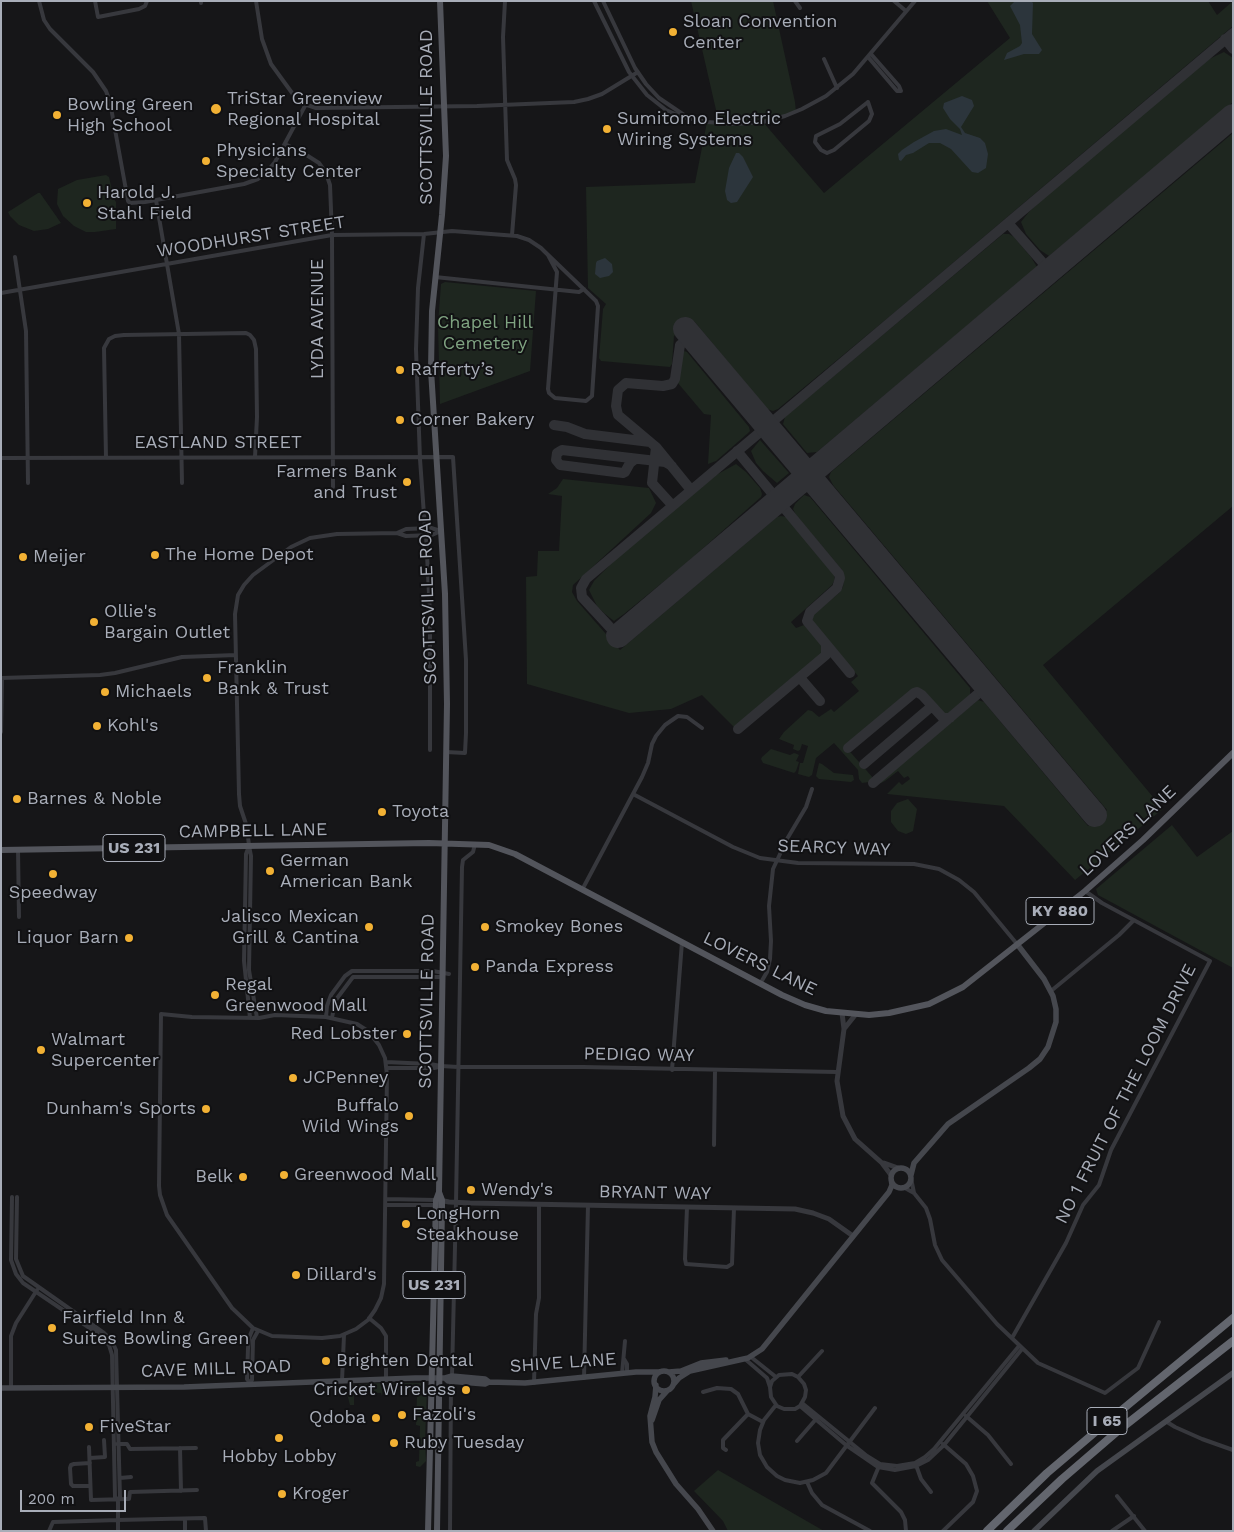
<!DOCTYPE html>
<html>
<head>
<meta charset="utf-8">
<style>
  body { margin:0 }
  #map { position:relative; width:1234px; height:1532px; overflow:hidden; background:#161618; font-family:"Work Sans",sans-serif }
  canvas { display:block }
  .frame { position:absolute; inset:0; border:2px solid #a8adb8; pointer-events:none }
  .scale { position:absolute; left:20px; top:1490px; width:106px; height:22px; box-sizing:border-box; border:2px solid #a8adb8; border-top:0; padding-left:6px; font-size:15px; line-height:18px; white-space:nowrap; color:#a8adb8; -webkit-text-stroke:4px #111113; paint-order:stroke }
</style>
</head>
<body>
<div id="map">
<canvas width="1234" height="1532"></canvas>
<div class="frame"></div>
<div class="scale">200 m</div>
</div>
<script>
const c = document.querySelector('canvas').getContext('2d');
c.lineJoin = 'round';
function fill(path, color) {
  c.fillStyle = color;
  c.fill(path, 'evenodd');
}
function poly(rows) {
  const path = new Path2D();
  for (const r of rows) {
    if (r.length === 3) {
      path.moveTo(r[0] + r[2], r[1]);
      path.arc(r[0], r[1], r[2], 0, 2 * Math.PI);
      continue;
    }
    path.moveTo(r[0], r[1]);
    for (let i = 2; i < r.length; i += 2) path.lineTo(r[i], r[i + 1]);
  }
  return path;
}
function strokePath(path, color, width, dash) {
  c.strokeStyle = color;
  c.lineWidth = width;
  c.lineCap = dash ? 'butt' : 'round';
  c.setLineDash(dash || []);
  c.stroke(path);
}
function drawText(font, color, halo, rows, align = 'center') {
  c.font = font + ' "Work Sans",sans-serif';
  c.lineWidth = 4;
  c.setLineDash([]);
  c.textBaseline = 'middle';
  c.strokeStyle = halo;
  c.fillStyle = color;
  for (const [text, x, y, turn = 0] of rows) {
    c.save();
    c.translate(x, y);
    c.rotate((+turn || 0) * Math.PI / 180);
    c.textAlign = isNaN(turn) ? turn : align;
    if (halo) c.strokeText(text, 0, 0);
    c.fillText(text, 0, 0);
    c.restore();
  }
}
const green = poly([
  [691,1,773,1,795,102,796,112,763,122,824,193,1010,38,987,1,1208,1,1217,15,1233,1,1233,26,889,317,778,409,773,411,767,409,694,321,674,336,672,364,670,367,601,361,599,358,603,309,606,304,588,288,586,187,695,183,707,122,719,123],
  [1224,52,1233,58,1233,102,1049,256,1040,250,1026,234,1021,222,1028,213,1048,193,1209,59],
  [1233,133,1233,506,1043,665,1163,809,1075,880,1004,806,887,794,899,782,902,785,910,779,908,776,904,778,898,771,885,781,881,783,876,783,911,753,914,753,978,700,984,702,1088,826,1107,810,833,485,829,477,831,472],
  [106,175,109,177,114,199,116,202,116,229,95,232,86,232,74,226,63,216,57,204,58,189,77,180],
  [38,193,40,193,61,223,48,229,34,231,19,225,10,216,8,212],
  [1003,234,1009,234,1014,237,1031,257,1037,267,817,452,807,453,783,424,785,417],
  [445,282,536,291,530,371,440,404,438,324,441,284],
  [684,351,687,352,749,427,750,431,747,434,716,461,708,464,711,415,704,414,677,382,681,352],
  [760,440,789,473,777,483,763,471,756,463,751,451],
  [736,464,746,472,760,488,762,494,761,497,684,565,624,614,614,621,605,614,597,606,589,590,594,581,631,544,667,515,716,475],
  [563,479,649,488,656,503,651,513,573,585,572,592,577,601,620,650,777,517,781,516,787,517,790,520,833,572,835,579,832,585,791,622,796,628,804,625,810,628,822,643,824,648,823,653,734,727,702,695,671,709,629,713,527,684,526,577,537,576,538,551,559,551,562,496,548,494,557,488],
  [804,495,810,497,970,688,970,697,948,714,942,714,921,691,917,689,845,746,874,779,869,782,862,783,859,779,858,770,834,743,816,758,812,775,809,777,798,774,800,763,803,763,808,746,802,744,800,750,798,751,793,749,794,745,779,739,784,732,808,710,812,711,819,717,831,709,834,712,859,691,851,682,858,676,814,625,812,620,814,614,839,593,843,587,844,577,842,570,796,515,793,509,795,504],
  [771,749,790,755,794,753,797,754,799,755,796,761,799,762,796,771,794,773,763,763,761,759,762,757],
  [819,763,822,764,834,773,853,775,854,780,851,782,819,779,816,776],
  [908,799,917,809,913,831,906,834,898,831,891,822,891,811,897,803],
  [1172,825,1197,857,1233,831,1233,968,1098,895,1096,889],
  [380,1383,383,1386,382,1396,381,1393,356,1392,354,1395,354,1405,350,1405,346,1390,348,1385],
  [392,1383,422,1383,427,1387,425,1442,426,1461,420,1467,416,1466,416,1462,419,1461,420,1426,416,1425,417,1394,414,1393,414,1390,392,1390,392,1394,390,1394,389,1392,390,1384],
  [718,1470,824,1531,728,1531,723,1521,694,1491]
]);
const water = poly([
  [1015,1,1031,1,1033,3,1032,34,1042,50,1039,54,1024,54,1004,60,1007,53,1020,46,1022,43,1020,25,1010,6],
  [962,96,972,100,974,106,961,127,965,133,980,138,985,143,988,154,986,168,978,173,972,172,951,149,940,143,929,143,913,153,906,155,901,161,899,160,898,154,902,150,914,142,934,131,946,129,962,135,960,129,950,119,943,108,944,103],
  [736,153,739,153,743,157,753,177,737,202,731,203,727,200,725,191,729,168],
  [605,258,612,264,613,272,609,276,600,278,595,274,596,263,597,261]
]);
const taxiway = poly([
  [1225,39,1233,49],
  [1008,223,1050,271],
  [554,425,567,427,585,434,650,442],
  [656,447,691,490],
  [737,451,839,574,840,578,837,588,810,612,807,621,850,673],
  [635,459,630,463,625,472,623,473,560,465,556,460,557,453,562,450,665,462,672,466],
  [672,505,652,483,656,447,618,415,616,406,618,390,626,383,663,386,672,384,675,379,680,345,684,342,689,341,694,341,700,346],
  [618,636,582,597,581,588,586,579,1233,33],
  [801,676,802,680,820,701],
  [738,729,826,655,826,645],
  [848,748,914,693,917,692,922,695,943,718,950,718],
  [864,764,932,706],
  [873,783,986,687]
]);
const runway = poly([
  [685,329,1095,815],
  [618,636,1233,116]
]);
const minor = poly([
  [39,1,44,20,50,29,93,72,106,91,110,102,128,201,130,203,145,202,244,184,258,179,266,173,275,162,306,104],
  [95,1,98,17,139,9,145,6,147,1],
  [201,1,201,3],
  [256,1,262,39,271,64,295,97,307,105,316,108,477,106,574,102,588,99,602,94,638,72],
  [505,1,503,37,507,160,515,179,516,185,512,235],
  [594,1,629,72,647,95,666,110,682,117,707,122,735,124,763,122,785,116,802,109,826,96,853,74,915,1],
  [603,1,635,68,646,84,659,98,687,117],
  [795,1,800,8],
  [894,1,906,11],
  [868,57,897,91,901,91,899,86,871,54],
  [824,59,837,88],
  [868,102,872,114,869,121,834,150,827,153,821,150,815,142,816,136,840,124,868,102],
  [285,144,308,156,319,163,326,173,330,185,332,235,333,487],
  [156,200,179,334,182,483],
  [424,234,418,288,416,349,420,459,425,529],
  [15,257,26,331,28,483],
  [435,277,579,292,584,289],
  [1,293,332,235,424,234,452,231,517,236,529,240,541,248,544,251,596,301,598,306,592,396,586,401,555,398,549,393,548,389,557,272,548,255],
  [1,458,453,457,466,660,466,733,465,753,446,752],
  [106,458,104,348,109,339,115,336,124,335,246,333,250,335,254,340,256,349,257,417,255,457],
  [397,533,406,529,431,528,441,531],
  [426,535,430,614,430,750],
  [1,678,100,675,115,673,182,657,236,655],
  [1,732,2,678],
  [633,794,733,847,760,858,798,863,914,864,939,869,959,880,974,892,1017,944],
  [249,846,246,854,244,961,250,1018],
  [18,849,19,917],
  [582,890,642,777,648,763,652,744,656,736,665,725,678,716,687,717,702,728],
  [760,984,767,972,770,959,771,941,769,906,773,869,787,839,806,807,812,789],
  [1051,991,1119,935,1134,920],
  [161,1014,192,1017,259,1018,275,1015,326,1017,357,1024,368,1031,379,1045,385,1058,387,1075,384,1284,381,1298,375,1310,368,1320,356,1329,340,1336,322,1338,272,1336,253,1328,232,1308,167,1215,160,1195,159,1186,161,1014],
  [326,1017,327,1006,331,995,345,976,352,971,433,971,449,974],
  [257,1018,249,970,251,856,249,846,247,827,240,806,239,794,235,614,238,595,244,585,253,575,291,547,310,538,337,534,397,533,406,536,432,535,441,531],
  [332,1018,335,1001,353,977,442,977],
  [386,1062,430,1064,441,1066,458,1067,583,1067,837,1072],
  [387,1068,434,1068,439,1067],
  [672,1070,682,942],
  [714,1145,715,1071],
  [911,1178,914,1193],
  [903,1187,914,1193,926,1208,930,1219,935,1245,942,1260,997,1324,1038,1363,1105,1393,1138,1368,1159,1322],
  [12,1197,11,1260,16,1274,23,1283,97,1333,109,1345,112,1355,115,1497,118,1500,120,1497,116,1350,112,1341,104,1333,23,1276,16,1259,17,1197],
  [386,1199,436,1200],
  [386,1205,436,1205],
  [687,1207,685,1259,686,1264,727,1267,732,1264,734,1208],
  [369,1318,381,1328,386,1336,386,1379],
  [1012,1338,1066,1243,1083,1205,1099,1185,1111,1150,1210,961,1102,903,1085,891],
  [751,1357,776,1377],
  [624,1359,627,1364,627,1373],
  [745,1359,767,1378,770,1387,771,1397,777,1406,784,1409,795,1409,800,1406,805,1397,806,1390,804,1384,798,1377,792,1374,779,1375,772,1381,770,1387],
  [622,1374,625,1341],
  [452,1376,456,1203,462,867,463,860,473,852,475,844],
  [798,1377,822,1351],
  [584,1378,588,1205],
  [342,1381,344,1335],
  [250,1383,247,1379,248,1348,249,1338,253,1328],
  [250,1383,252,1380,253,1340,258,1331],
  [534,1383,536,1314,539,1298,539,1204],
  [11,1387,11,1336,16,1323,37,1290],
  [703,1392,717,1388,731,1389,738,1394,748,1414,763,1422],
  [802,1403,867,1456,880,1464,897,1466,915,1463,925,1457,934,1449,1019,1346],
  [776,1405,764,1420,760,1430,758,1443,760,1455,767,1467,777,1476,785,1480,800,1483,813,1480,826,1473,875,1408],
  [800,1406,846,1445,878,1467,895,1470,916,1466,928,1460,944,1445,1022,1349],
  [966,1416,988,1435,1011,1464],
  [1167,1422,1175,1427,1202,1439,1233,1450],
  [797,1441,817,1418],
  [117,1444,127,1444,130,1449,196,1448],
  [89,1447,91,1500,127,1499,129,1499,130,1492,197,1490],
  [180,1448,181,1491],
  [726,1450,723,1448,723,1440,748,1414],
  [90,1458,105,1457,104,1440],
  [90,1463,74,1464,71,1465,70,1468,71,1484,73,1486,90,1486],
  [916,1465,921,1479,931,1492],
  [879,1466,872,1483,901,1512,905,1520,906,1531],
  [120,1478,131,1477],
  [807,1482,812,1493,822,1505,870,1531],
  [1117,1496,1145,1531],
  [118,1500,118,1520,205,1518,206,1531],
  [185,1519,185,1531],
  [49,1531,53,1522,118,1520,118,1531],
  [450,1531,451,1381],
  [943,1531,973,1502,977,1491,973,1476,966,1464,943,1444],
  [1112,1531,1134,1516]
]);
const tertiary = poly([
  [842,1013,844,1029,837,1081,843,1116,855,1139,882,1163,891,1175],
  [844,1029,856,1014],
  [884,1163,898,1168],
  [439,1200,449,1202,470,1203,795,1209,813,1213,829,1219,853,1236]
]);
const secondary = poly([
  [901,1178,10],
  [911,1175,914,1163,948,1124,1029,1068,1040,1059,1048,1047,1056,1022,1056,1009,1053,996,1044,979,1017,944],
  [664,1381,10],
  [669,1372,681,1371,701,1363,726,1360],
  [445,1378,452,1376,485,1379,489,1382,525,1383,636,1372,659,1372],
  [656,1385,655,1397,650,1416,652,1442,656,1452,676,1484,698,1509,713,1531],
  [673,1385,679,1378,690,1371,748,1358,762,1349,889,1192,892,1185,891,1178],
  [1,1388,184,1387,415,1378,445,1378,448,1381,485,1384,489,1382],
  [652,1420,659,1400,667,1391],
  [1034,1531,1097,1471,1233,1373]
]);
const primary = poly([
  [1,850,429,843,489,845,515,854,782,995,805,1005,826,1011,869,1015,889,1013,929,1004,963,987,1085,891,1143,840,1233,753],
  [428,1531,436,1200,439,1192,447,704,445,594,431,370,432,311,442,215,446,156,440,1],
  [437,1531,442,1205,442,1200,439,1192]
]);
const motorway = poly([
  [987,1531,1047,1473,1100,1428,1233,1318],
  [1007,1531,1062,1479,1119,1430,1233,1341]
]);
const markers = [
  [673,32,5,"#f2b134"],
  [216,109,6,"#f2b134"],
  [57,115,5,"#f2b134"],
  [607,129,5,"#f2b134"],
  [206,161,5,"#f2b134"],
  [87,203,5,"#f2b134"],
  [400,370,5,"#f2b134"],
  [400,420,5,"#f2b134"],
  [407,482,5,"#f2b134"],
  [155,555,5,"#f2b134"],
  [23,557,5,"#f2b134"],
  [94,622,5,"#f2b134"],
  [207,678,5,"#f2b134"],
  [105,692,5,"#f2b134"],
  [97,726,5,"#f2b134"],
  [17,799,5,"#f2b134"],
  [382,812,5,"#f2b134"],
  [270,871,5,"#f2b134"],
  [53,874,5,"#f2b134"],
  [369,927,5,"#f2b134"],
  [485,927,5,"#f2b134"],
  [129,938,5,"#f2b134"],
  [475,967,5,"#f2b134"],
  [215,995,5,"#f2b134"],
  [407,1034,5,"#f2b134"],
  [41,1050,5,"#f2b134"],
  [293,1078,5,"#f2b134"],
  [206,1109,5,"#f2b134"],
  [409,1116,5,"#f2b134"],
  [284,1175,5,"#f2b134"],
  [243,1177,5,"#f2b134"],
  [471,1190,5,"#f2b134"],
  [406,1224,5,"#f2b134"],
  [296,1275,5,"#f2b134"],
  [52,1328,5,"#f2b134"],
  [326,1361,5,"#f2b134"],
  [466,1390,5,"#f2b134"],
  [402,1415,5,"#f2b134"],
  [376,1418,5,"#f2b134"],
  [89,1427,5,"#f2b134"],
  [279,1438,5,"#f2b134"],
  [394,1443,5,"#f2b134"],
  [282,1494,5,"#f2b134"]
];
const shields = [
  [134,848,62],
  [1060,911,68],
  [434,1285,62],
  [1107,1421,40]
];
const shieldNames = [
  ["US 231",134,848],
  ["KY 880",1060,911],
  ["US 231",434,1285],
  ["I 65",1107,1421]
];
const poiNames = [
  ["Sloan Convention",683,22],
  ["Center",683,43],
  ["TriStar Greenview",227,99],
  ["Regional Hospital",227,120],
  ["Bowling Green",67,105],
  ["High School",67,126],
  ["Sumitomo Electric",617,119],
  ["Wiring Systems",617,140],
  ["Physicians",216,151],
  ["Specialty Center",216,172],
  ["Harold J.",97,193],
  ["Stahl Field",97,214],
  ["Rafferty’s",410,370],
  ["Corner Bakery",410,420],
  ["Farmers Bank",397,472,"right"],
  ["and Trust",397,493,"right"],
  ["The Home Depot",165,555],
  ["Meijer",33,557],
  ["Ollie's",104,612],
  ["Bargain Outlet",104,633],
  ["Franklin",217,668],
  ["Bank & Trust",217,689],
  ["Michaels",115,692],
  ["Kohl's",107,726],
  ["Barnes & Noble",27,799],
  ["Toyota",392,812],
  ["German",280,861],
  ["American Bank",280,882],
  ["Speedway",53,893,"center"],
  ["Jalisco Mexican",359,917,"right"],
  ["Grill & Cantina",359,938,"right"],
  ["Smokey Bones",495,927],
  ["Liquor Barn",119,938,"right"],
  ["Panda Express",485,967],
  ["Regal",225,985],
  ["Greenwood Mall",225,1006],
  ["Red Lobster",397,1034,"right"],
  ["Walmart",51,1040],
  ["Supercenter",51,1061],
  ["JCPenney",303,1078],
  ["Buffalo",399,1106,"right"],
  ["Wild Wings",399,1127,"right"],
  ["Dunham's Sports",196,1109,"right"],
  ["Greenwood Mall",294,1175],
  ["Belk",233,1177,"right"],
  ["Wendy's",481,1190],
  ["LongHorn",416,1214],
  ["Steakhouse",416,1235],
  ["Dillard's",306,1275],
  ["Fairfield Inn &",62,1318],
  ["Suites Bowling Green",62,1339],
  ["Brighten Dental",336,1361],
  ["Cricket Wireless",456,1390,"right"],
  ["Fazoli's",412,1415],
  ["Qdoba",366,1418,"right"],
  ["FiveStar",99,1427],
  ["Ruby Tuesday",404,1443],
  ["Hobby Lobby",279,1457,"center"],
  ["Kroger",292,1494]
];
const streetNames = [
  ["SCOTTSVILLE ROAD",427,117,-90],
  ["WOODHURST STREET",251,237,-9],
  ["LYDA AVENUE",318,319,-90],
  ["EASTLAND STREET",218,443],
  ["SCOTTSVILLE ROAD",428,597,-92],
  ["CAMPBELL LANE",253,831,-1],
  ["LOVERS LANE",1128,831,-43],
  ["SEARCY WAY",834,848,2],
  ["LOVERS LANE",760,964,26],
  ["SCOTTSVILLE ROAD",427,1001,-89],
  ["PEDIGO WAY",639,1055,1],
  ["NO 1 FRUIT OF THE LOOM DRIVE",1126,1094,-63],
  ["BRYANT WAY",655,1193,1],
  ["SHIVE LANE",563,1363,-4],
  ["CAVE MILL ROAD",216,1369,-2]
];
const parkNames = [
  ["Chapel Hill",485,323],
  ["Cemetery",485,344]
];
fill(green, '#1e261f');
fill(water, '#2c353c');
strokePath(taxiway, '#303135', 10);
strokePath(runway, '#303135', 24);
strokePath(minor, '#37383d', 4);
strokePath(tertiary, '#37383d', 5);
strokePath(secondary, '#45474d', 5.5);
strokePath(primary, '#53555c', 6);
strokePath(motorway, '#63666e', 8);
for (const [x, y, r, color] of markers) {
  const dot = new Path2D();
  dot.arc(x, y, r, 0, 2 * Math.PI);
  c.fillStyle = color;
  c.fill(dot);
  strokePath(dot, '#111113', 2);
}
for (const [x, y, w] of shields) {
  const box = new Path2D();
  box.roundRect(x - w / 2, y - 13.5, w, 27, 4);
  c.fillStyle = '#111113';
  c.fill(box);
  strokePath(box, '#a8adb8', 1);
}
drawText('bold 16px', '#a8adb8', null, shieldNames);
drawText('18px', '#a8adb8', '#111113', poiNames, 'left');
drawText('18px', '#a8adb8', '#111113', streetNames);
drawText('18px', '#7fa381', '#111113', parkNames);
</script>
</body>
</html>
